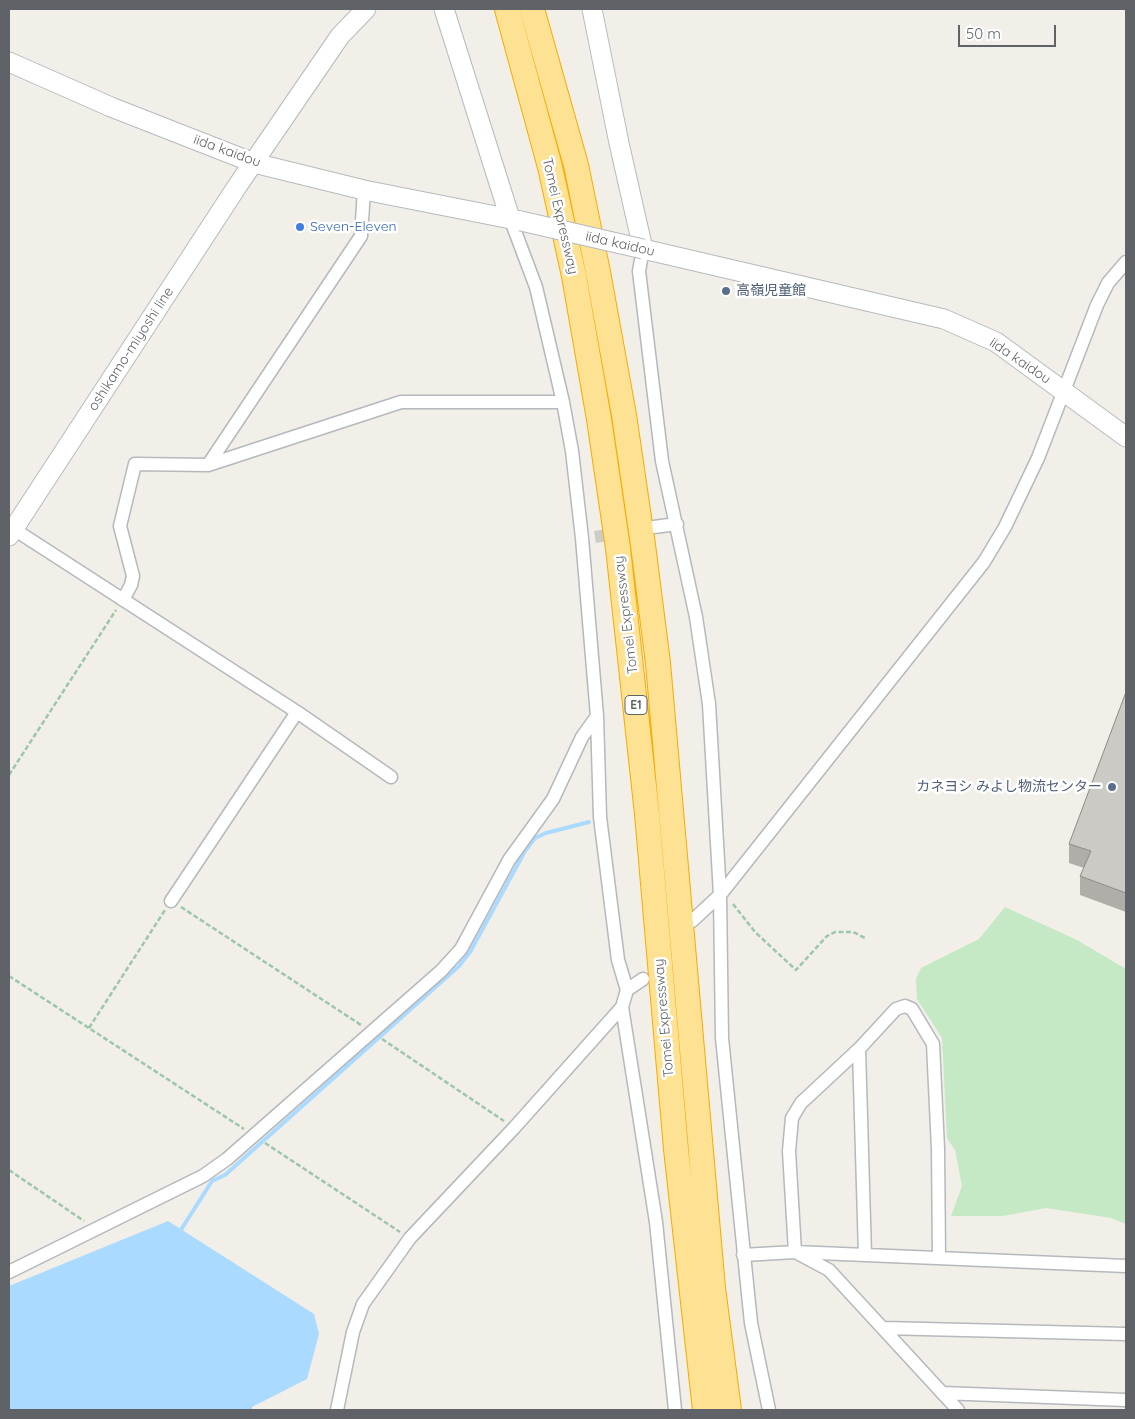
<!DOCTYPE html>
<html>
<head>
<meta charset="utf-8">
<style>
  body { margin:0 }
  #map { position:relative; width:1135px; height:1419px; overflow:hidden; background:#f1efe8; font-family:Quicksand,sans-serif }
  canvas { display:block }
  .frame { position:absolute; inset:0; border:10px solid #5f6368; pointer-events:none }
  .scale { position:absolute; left:958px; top:25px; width:98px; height:22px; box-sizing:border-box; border:2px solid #5f6368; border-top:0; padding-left:6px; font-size:15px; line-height:18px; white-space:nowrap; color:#5f6368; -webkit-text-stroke:4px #fff; paint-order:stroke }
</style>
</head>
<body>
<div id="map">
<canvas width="1135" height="1419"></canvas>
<div class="frame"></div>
<div class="scale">50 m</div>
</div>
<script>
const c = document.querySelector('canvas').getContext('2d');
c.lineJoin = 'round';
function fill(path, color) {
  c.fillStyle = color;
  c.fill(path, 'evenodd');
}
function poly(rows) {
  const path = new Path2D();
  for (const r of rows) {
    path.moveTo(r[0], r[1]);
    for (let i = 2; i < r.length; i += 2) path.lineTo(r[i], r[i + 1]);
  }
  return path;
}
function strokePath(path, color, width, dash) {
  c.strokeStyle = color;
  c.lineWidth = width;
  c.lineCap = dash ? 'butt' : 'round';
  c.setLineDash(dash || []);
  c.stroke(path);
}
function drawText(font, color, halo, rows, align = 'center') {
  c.font = font + ' Quicksand,"Noto Sans JP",sans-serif';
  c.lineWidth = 5;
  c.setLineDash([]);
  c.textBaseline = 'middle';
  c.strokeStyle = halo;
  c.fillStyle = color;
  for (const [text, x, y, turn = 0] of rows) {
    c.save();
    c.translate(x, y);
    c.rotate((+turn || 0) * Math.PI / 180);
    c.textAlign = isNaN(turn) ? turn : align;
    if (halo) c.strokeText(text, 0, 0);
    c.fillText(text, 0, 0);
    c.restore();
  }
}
const green = poly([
  [1005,907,1077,940,1126,969,1126,1224,1111,1218,1046,1208,1003,1216,951,1216,962,1186,955,1150,947,1138,942,1038,917,999,916,979,921,968,979,939]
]);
const water = poly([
  [168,1221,314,1314,319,1334,307,1379,252,1407,252,1410,9,1410,9,1286]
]);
const stream = poly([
  [179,1233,212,1181,225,1175,459,966,470,952,525,851,535,838,546,833,589,822]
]);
const streetTunnel = poly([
  [595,537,620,533]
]);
const path = poly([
  [9,775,116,610],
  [733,904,755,932,796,970,827,936,835,932,853,932,865,938],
  [181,907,361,1025],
  [9,976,244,1129],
  [89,1028,165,910],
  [382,1039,504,1121],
  [265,1143,400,1232],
  [9,1170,84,1221]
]);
const street = poly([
  [643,249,639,271,662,461,696,617,709,704,720,895,722,1038,751,1323,769,1410],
  [208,465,361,236,364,190],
  [9,526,297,712,391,777],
  [654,527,677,524],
  [123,600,131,585,133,576,120,526,135,464,208,465,401,402,563,402],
  [171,901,297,712],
  [692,921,720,895,984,562,1005,527,1038,458,1097,305,1108,283,1126,262],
  [627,990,643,979],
  [622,1007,656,1222,675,1410],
  [859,1049,865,1255],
  [795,1252,789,1151,792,1118,801,1103,859,1049,896,1009,905,1006,912,1009,933,1044,938,1149,939,1258],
  [799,1254,829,1270,958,1410],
  [743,1255,795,1252,1126,1266],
  [9,1272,203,1176,227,1159,441,971,461,949,509,860,553,799,582,737,597,716],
  [883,1328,1126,1334],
  [942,1393,1126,1400],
  [337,1410,353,1332,363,1304,410,1238,514,1128,622,1007,627,990,618,960,600,817,597,716,582,538,572,451,563,402,536,287,510,218]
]);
const secondary = poly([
  [444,9,510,218],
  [592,9,619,143,643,249,944,319,996,342,1126,437],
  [9,62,111,107,254,163,364,190,521,221],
  [9,536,238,185,340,36,366,9]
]);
const highway = poly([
  [507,9,550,167,574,276,599,419,618,548,647,814,676,1149,705,1410],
  [532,9,576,165,598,272,624,415,643,545,658,663,713,1288,729,1410]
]);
const secondaryBridge = poly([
  [521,221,643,249]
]);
const wall = poly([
  [1126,692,1126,912,1080,895,1080,876,1084,868,1069,863,1069,844]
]);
const building = poly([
  [1126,692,1126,893,1080,876,1091,851,1069,844,1126,692]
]);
const markers = [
  [300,227,5,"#3f7fe0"],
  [726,291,5,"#5c6f8a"],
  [1112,787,5,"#5c6f8a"]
];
const shields = [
  [636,705,22]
];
const shieldNames = [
  ["E1",636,705]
];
const streetNames = [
  ["iida kaidou",227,151,20],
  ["Tomei Expressway",560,216,77],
  ["iida kaidou",620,244,13],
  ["oshikamo-miyoshi line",131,349,-57],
  ["iida kaidou",1020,361,34],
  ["Tomei Expressway",626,615,-97],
  ["Tomei Expressway",664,1018,-95]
];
const shopNames = [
  ["Seven-Eleven",310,227]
];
const serviceNames = [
  ["高嶺児童館",736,291],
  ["カネヨシ みよし物流センター",1102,787,"right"]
];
fill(green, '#c5e8c5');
fill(water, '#aadaff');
strokePath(stream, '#aadaff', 4);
strokePath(streetTunnel, '#ccccc8', 12, [12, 6]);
strokePath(street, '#b5b8bc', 15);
strokePath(secondary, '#b6babf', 21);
strokePath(highway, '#f9ab00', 26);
strokePath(path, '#9cc7a9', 2.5, [5, 2.5]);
strokePath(street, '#fff', 12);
strokePath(secondary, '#fff', 19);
strokePath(highway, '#fde293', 24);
strokePath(secondaryBridge, '#b6babf', 21, []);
strokePath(secondaryBridge, '#fff', 19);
fill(wall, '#afaea9');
fill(building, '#cccac5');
strokePath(building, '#8f8d8a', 1);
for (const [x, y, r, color] of markers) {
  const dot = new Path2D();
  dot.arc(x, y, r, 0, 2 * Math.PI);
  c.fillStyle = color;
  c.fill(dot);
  strokePath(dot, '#fff', 2);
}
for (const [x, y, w] of shields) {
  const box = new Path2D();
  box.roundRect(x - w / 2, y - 9.5, w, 19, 4);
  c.fillStyle = '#fff';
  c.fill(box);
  strokePath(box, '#5f6368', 1);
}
drawText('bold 12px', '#5f6368', null, shieldNames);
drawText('14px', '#5f6368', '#fff', streetNames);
drawText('14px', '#366cbe', '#fff', shopNames, 'left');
drawText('14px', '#4e5e75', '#fff', serviceNames, 'left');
</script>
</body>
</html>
